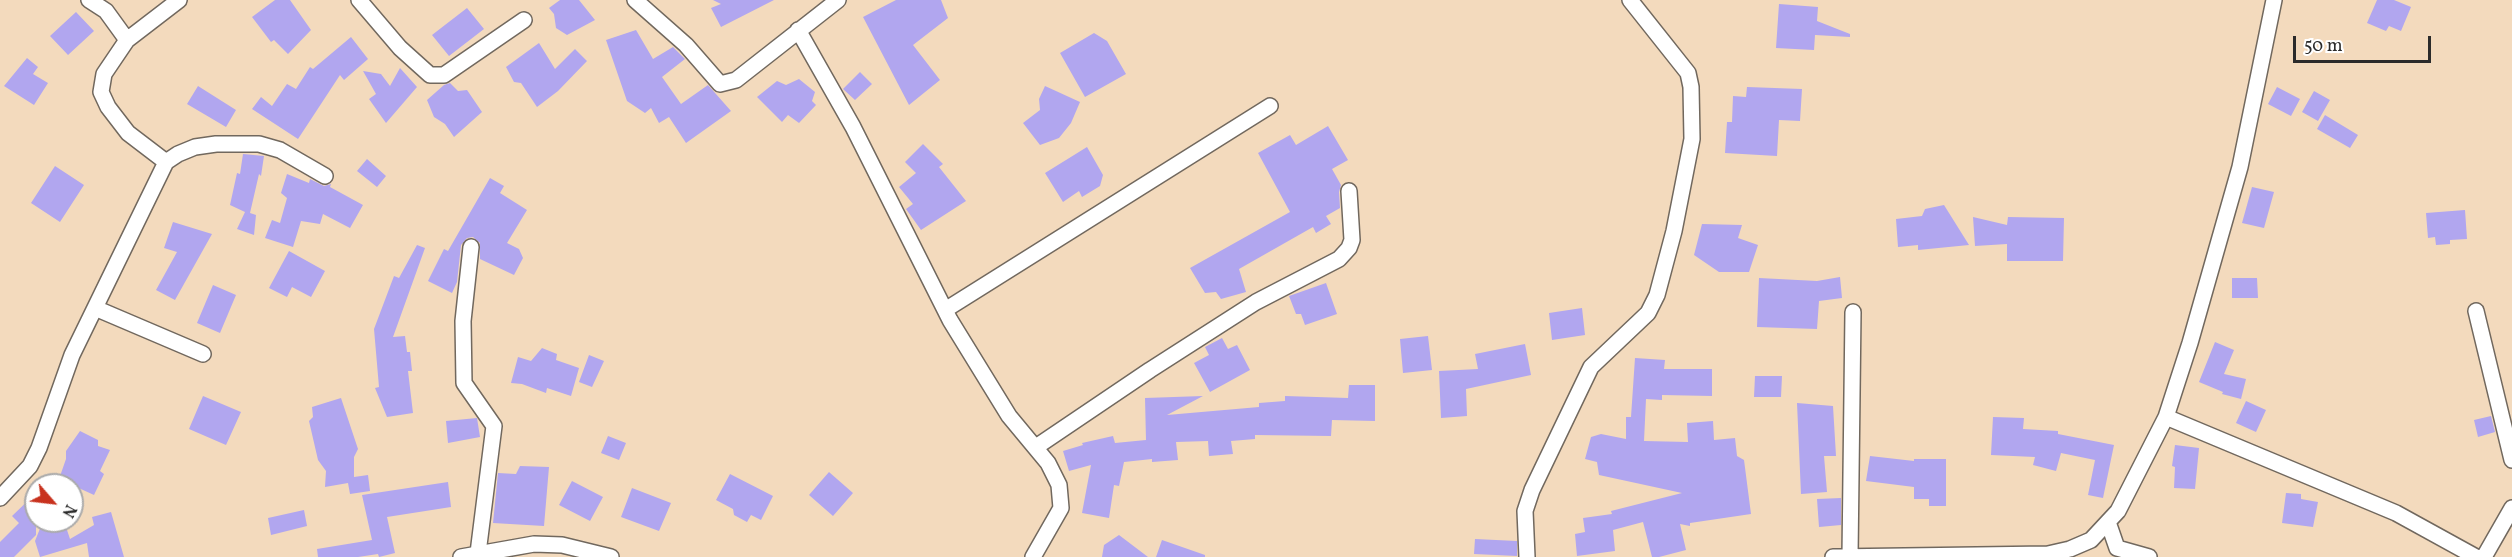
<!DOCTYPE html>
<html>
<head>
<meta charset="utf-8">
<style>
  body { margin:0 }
  #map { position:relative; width:2512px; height:557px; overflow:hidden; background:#f3dabd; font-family:Vollkorn,serif }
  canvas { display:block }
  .north { position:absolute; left:24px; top:473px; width:60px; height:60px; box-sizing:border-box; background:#fff; border:2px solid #aaa; border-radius:50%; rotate:118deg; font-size:16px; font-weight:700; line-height:24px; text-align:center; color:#2b2b2b }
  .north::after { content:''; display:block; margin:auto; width:21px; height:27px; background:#c8321e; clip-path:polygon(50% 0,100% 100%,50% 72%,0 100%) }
  .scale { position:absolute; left:2293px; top:36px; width:138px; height:27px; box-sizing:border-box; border:3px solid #2b2b2b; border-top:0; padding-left:8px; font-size:18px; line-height:21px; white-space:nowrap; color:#2b2b2b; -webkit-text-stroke:4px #fff; paint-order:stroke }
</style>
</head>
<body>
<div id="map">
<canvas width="2512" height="557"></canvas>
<div class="north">N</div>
<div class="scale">50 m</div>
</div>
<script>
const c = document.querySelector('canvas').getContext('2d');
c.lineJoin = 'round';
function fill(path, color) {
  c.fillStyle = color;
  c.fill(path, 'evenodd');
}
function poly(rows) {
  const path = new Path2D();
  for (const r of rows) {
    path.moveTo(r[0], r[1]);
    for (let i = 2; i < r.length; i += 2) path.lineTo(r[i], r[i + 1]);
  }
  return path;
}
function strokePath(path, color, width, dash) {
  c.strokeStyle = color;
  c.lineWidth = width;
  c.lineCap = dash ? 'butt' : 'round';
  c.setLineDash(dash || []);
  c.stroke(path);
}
const building = poly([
  [275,0,290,0,311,30,288,54,274,40,271,42,252,17],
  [560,0,579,0,595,20,567,35,556,28,554,14,549,8],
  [713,0,774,0,721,27,711,8,721,4],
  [896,0,941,0,948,18,913,45,940,80,909,105,863,17],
  [2377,0,2394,0,2411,7,2401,31,2389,26,2386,31,2367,23],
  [1779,4,1818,7,1817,21,1850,34,1850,37,1815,35,1814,50,1776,48],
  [467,8,484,29,449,56,432,35],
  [76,12,94,31,68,55,50,36],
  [636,30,653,59,673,47,685,59,662,77,681,104,708,85,731,111,686,143,669,117,659,123,651,108,645,113,627,101,606,40],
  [1094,33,1107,41,1126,74,1085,97,1060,53],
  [351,37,368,59,344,80,340,75,298,139,252,109,261,97,272,106,287,84,296,89,310,67,313,69],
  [539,43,555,69,575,49,587,61,558,91,537,107,521,83,514,82,506,67],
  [27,58,38,67,33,74,48,83,34,105,4,86],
  [400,68,417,87,386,123,369,99,376,94,363,71,381,74,390,86],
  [860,72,872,84,855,100,843,89],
  [799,79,815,92,812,101,816,105,799,123,788,115,782,122,757,97,777,81,786,85],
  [450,83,458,91,467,90,482,112,454,137,445,124,434,117,427,100,444,85],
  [198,86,236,110,226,127,187,104],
  [1045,86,1080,102,1071,123,1059,138,1040,145,1023,123,1040,110,1039,99],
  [1747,87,1802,89,1800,121,1779,120,1777,156,1725,153,1727,122,1732,122,1733,96,1746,97],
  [2277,87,2300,99,2291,116,2268,104],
  [2314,91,2330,100,2318,121,2302,112],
  [2325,115,2358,135,2350,148,2317,129],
  [1328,126,1348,160,1332,169,1341,185,1339,192,1340,208,1326,216,1331,224,1316,233,1313,227,1239,269,1246,292,1221,299,1216,292,1205,293,1190,268,1290,212,1258,153,1290,135,1296,145],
  [923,144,943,164,939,167,966,201,921,230,906,209,913,204,899,187,916,173,905,162],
  [1087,147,1103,175,1100,186,1082,197,1079,191,1063,202,1045,173],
  [243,154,264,156,261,176,259,174,250,213,256,215,254,235,237,229,245,212,230,205,237,173,240,174],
  [367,159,386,176,377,187,357,171],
  [55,166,84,185,60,222,31,203],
  [287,174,309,183,310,179,324,186,331,184,330,187,363,205,350,228,323,214,320,224,301,221,293,247,265,238,272,220,280,223,287,198,281,193],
  [490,178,504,186,500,193,527,210,507,243,519,249,523,258,514,275,480,259,480,243,473,237,467,238,461,245,457,282,452,293,428,281,444,249,448,251],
  [2252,187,2274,192,2264,228,2242,223],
  [1944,205,1969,245,1918,250,1918,245,1898,247,1896,219,1922,216,1925,209],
  [2465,210,2467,239,2450,240,2450,244,2436,245,2435,237,2428,238,2426,213],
  [1973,217,2007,225,2008,217,2064,218,2063,261,2007,261,2007,244,1975,246],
  [173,222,212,234,175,300,156,290,177,252,164,248],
  [1702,224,1742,225,1738,238,1758,245,1749,272,1719,272,1694,255],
  [417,245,425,248,393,337,405,336,407,352,410,352,412,371,408,371,413,413,387,417,375,388,379,387,374,329,394,276,399,278],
  [289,251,325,271,311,297,292,287,287,297,269,288],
  [1840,277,1842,298,1819,301,1817,329,1757,327,1759,278,1817,281],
  [2232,278,2257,278,2258,298,2232,298],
  [1326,283,1337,314,1305,325,1301,314,1296,314,1289,296],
  [213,285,236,295,220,333,197,323],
  [1582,308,1585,335,1552,340,1549,313],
  [1428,336,1432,370,1403,373,1400,339],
  [1222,338,1228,349,1237,345,1250,370,1210,392,1194,363,1209,355,1205,347],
  [2215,342,2234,350,2224,374,2246,379,2241,399,2222,394,2223,392,2199,382],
  [1525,344,1531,375,1466,389,1467,416,1441,418,1439,371,1478,369,1475,354],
  [542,348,557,354,556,360,579,368,571,396,547,388,546,393,522,384,511,383,518,357,531,361],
  [589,355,604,361,592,387,579,382],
  [1635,358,1665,360,1664,369,1712,369,1712,396,1662,395,1662,400,1646,399,1644,441,1688,442,1687,423,1713,421,1714,440,1735,438,1737,456,1744,460,1751,514,1690,523,1690,526,1680,524,1686,550,1659,557,1652,557,1643,522,1613,530,1615,551,1577,556,1575,534,1585,532,1583,518,1612,514,1611,511,1682,493,1599,475,1597,462,1585,459,1591,437,1601,434,1626,439,1626,417,1631,417],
  [1755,376,1782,376,1781,397,1754,397],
  [1349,385,1375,385,1375,421,1332,420,1331,436,1255,435,1255,439,1231,441,1233,454,1209,456,1208,441,1176,442,1178,460,1152,462,1152,459,1124,462,1119,486,1114,485,1109,518,1082,513,1091,465,1069,471,1063,451,1083,445,1082,443,1113,436,1115,443,1146,440,1145,398,1203,396,1167,415,1259,407,1259,403,1285,401,1285,396,1348,398],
  [203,396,241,412,226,445,189,429],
  [341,398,358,449,354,457,354,477,368,475,370,491,350,494,348,483,325,487,326,471,318,460,309,421,313,417,312,407],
  [2246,401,2266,410,2256,432,2236,423],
  [1797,403,1833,406,1836,456,1824,456,1827,492,1801,494],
  [2491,416,2495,432,2478,437,2474,420],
  [1993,417,2024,418,2023,429,2058,431,2058,434,2114,445,2103,498,2088,495,2095,460,2061,453,2056,471,2033,465,2035,457,1991,455],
  [477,418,480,437,448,443,446,421],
  [80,431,98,440,98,446,110,450,100,471,104,474,94,495,59,479,66,459,66,451],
  [608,436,626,443,619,460,601,453],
  [2175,445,2199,448,2195,489,2174,488,2175,467,2172,466],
  [1870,456,1914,461,1914,459,1946,459,1946,506,1929,506,1929,499,1914,499,1914,487,1866,481],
  [520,466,549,467,544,526,493,523,498,473,516,474],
  [829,472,853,493,833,516,809,495],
  [730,474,773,496,761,520,751,515,747,522,734,515,733,509,716,500],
  [572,481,603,497,590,521,559,505],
  [448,482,451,507,387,517,395,553,379,557,378,554,358,557,318,557,317,549,372,540,362,495],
  [632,488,671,503,659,531,621,517],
  [36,493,36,535,14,557,0,557,0,542,19,523,12,516],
  [2286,493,2301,494,2301,499,2318,502,2313,527,2282,523],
  [1841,498,1841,525,1819,527,1817,499],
  [304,510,307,526,271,535,268,518],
  [111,512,124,557,89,557,87,543,40,557,35,541,43,521,64,521,70,539,94,525,92,517],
  [1119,535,1148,557,1102,557,1104,545],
  [1475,539,1517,541,1517,556,1474,554],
  [1162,540,1205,555,1205,557,1156,557]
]);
const minor = poly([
  [89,0,106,11,127,40],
  [359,0,400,48,430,75,444,75,524,20],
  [635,0,686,45,720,84,736,80,838,0],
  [798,30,853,127,950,320,1009,416,1048,463,1059,485,1061,508,1033,557],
  [166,162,128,133,108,107,101,92,104,74,127,40,179,0],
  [471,247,463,321,464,383,494,426,478,553],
  [95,308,203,354],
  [945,310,1270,106],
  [2476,311,2512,460],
  [2166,417,2396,513,2476,557],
  [1036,447,1150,370,1256,302,1339,259,1349,248,1352,240,1349,191],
  [0,498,30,466,39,448,72,355,166,162,178,154,195,147,216,144,259,144,280,150,325,176],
  [2108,522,2117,548,2149,557],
  [1850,556,1853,312],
  [461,557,534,544,562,545,611,557],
  [1527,557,1525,511,1532,490,1591,367,1648,313,1657,295,1674,231,1692,139,1691,87,1688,73,1630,0],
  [1833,557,2048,554,2070,549,2091,540,2118,511,2166,417,2190,343,2240,167,2274,0],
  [2484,557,2512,508]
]);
fill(building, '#b1a6ef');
strokePath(minor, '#71685e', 18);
strokePath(minor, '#fff', 15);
</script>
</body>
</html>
